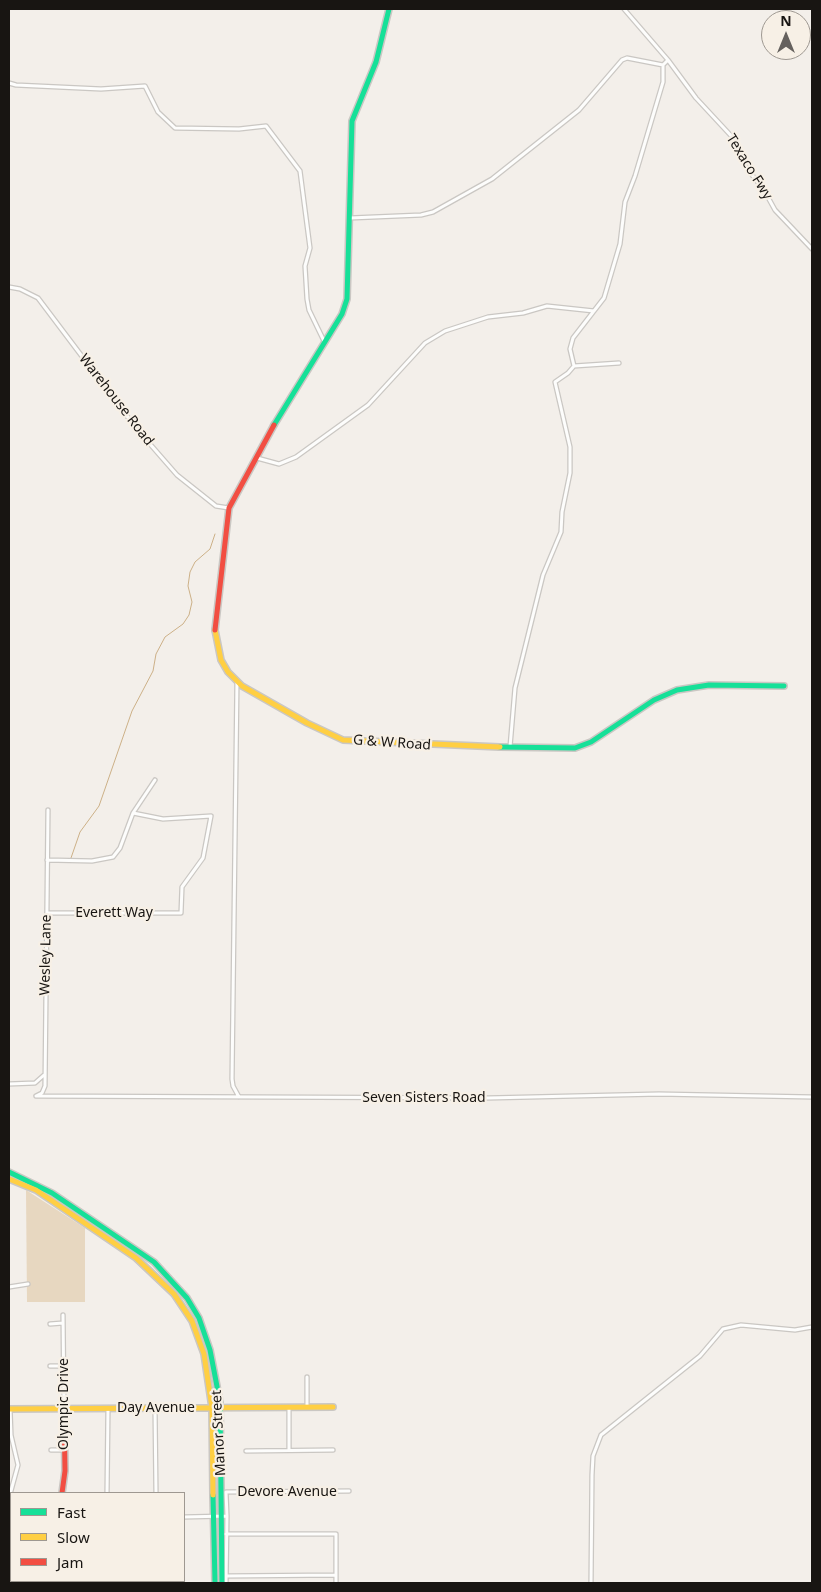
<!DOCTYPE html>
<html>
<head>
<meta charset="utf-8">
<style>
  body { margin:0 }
  #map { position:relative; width:821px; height:1592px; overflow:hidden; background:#f3efea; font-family:"Noto Sans",sans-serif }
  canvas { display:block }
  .frame { position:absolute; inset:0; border:10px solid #181512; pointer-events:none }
  .legend { position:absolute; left:10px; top:1492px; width:175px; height:90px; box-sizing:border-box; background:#f7f0e6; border:1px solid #9e9891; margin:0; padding:6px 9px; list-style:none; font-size:15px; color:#181512 }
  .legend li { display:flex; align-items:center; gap:10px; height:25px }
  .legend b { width:25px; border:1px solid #9e9891 }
  .north { position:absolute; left:761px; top:10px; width:50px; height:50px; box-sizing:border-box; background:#f7f0e6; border:1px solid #9e9891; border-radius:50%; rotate:0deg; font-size:14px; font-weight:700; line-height:20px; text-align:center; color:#181512 }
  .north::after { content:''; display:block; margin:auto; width:18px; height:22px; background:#65615e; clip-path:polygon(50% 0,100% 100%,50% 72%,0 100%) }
</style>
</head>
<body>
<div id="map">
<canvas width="821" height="1592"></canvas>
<div class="frame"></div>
<ul class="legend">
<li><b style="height:6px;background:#16e098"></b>Fast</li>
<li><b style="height:6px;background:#ffcf43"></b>Slow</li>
<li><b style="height:6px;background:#f24e42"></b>Jam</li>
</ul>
<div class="north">N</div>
</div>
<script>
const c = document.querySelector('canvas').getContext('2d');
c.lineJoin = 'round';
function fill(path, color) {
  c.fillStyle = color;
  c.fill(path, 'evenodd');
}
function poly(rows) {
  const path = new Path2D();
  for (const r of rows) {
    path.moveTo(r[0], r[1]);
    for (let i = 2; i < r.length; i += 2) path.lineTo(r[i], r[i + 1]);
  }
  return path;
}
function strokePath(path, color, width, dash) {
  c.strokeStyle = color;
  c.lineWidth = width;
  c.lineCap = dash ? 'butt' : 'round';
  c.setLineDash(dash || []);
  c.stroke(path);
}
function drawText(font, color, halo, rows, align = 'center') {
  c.font = font + ' "Noto Sans",sans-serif';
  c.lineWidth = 4.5;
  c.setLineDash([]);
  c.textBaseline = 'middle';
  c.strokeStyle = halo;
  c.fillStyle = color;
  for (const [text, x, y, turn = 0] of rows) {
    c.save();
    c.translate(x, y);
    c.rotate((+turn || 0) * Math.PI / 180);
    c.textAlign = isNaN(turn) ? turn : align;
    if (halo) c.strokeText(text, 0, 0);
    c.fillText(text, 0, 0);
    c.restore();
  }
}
const green = poly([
  [26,1190,85,1228,85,1302,27,1302]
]);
const stream = poly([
  [71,858,80,832,99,806,132,711,153,671,156,654,165,637,183,624,189,615,192,602,188,586,190,572,195,562,210,549,215,534]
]);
const street = poly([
  [624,9,668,60,696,98,735,140,745,166,764,190,775,210,812,249],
  [9,83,16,85,101,89,145,86,158,112,175,128,239,129,266,126,300,171,310,248,305,266,307,299,309,310,324,341],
  [350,218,421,215,433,212,492,179,579,110,622,60,627,58,663,65],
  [9,287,20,289,38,298,136,428,177,475,216,506,229,508],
  [574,366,619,363],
  [257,458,279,464,296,457,368,405,425,343,445,331,488,317,523,313,547,306,594,311],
  [237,681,232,1079,233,1086,239,1097],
  [510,747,515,688,543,575,561,532,562,512,570,473,570,447,555,382,568,373,574,366,570,349,573,338,604,298,620,244,625,202,635,176,663,82,663,65,668,60],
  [47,860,92,861,113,857,120,848,133,813,155,780],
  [47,913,181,913,182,887,203,858,211,816,163,819,133,813],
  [9,1084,35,1083,44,1075],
  [36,1096,488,1098,659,1094,812,1097],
  [36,1096,42,1093,45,1086,48,810],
  [9,1287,28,1284],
  [63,1315,64,1408],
  [50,1324,63,1323],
  [50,1366,64,1366],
  [307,1377,307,1407],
  [289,1407,289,1450],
  [155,1408,156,1493],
  [51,1450,65,1450],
  [246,1451,333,1450],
  [107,1493,108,1409],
  [9,1498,18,1465,11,1435,10,1409],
  [9,1509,11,1512],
  [227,1516,226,1492,349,1491],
  [184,1517,227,1516,226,1583],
  [226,1534,336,1534,336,1583],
  [226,1576,336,1575],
  [157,1581,157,1583],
  [63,1583,65,1581],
  [591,1583,592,1475,593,1456,601,1435,700,1356,723,1329,741,1325,795,1330,812,1327]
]);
const fast = poly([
  [274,425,342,314,347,299,352,121,376,62,389,9],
  [500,747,575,748,591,742,654,700,677,690,709,685,784,686],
  [9,1172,52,1193,154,1262,187,1298,199,1318,210,1350,220,1402,222,1583],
  [213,1495,215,1583]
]);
const slow = poly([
  [215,630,221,660,228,672,242,686,307,723,343,740,500,747],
  [9,1179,36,1190,136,1258,174,1294,192,1321,204,1354,212,1408,213,1495],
  [9,1409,333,1407],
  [11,1583,12,1581]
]);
const jam = poly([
  [215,630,229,508,274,425],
  [62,1493,65,1471,64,1409]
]);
const streetNames = [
  ["Texaco Fwy",749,167,58],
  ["Warehouse Road",116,400,52],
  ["G & W Road",392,743,4],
  ["Everett Way",114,913],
  ["Wesley Lane",46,955,-89],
  ["Seven Sisters Road",424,1098],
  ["Olympic Drive",64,1404,-90],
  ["Day Avenue",156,1408],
  ["Manor Street",219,1433,-93],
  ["Devore Avenue",287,1492]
];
fill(green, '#e7d7c0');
strokePath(stream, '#ccb087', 1);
strokePath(street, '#cac7c3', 5.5);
strokePath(fast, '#cac7c3', 8);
strokePath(slow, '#cac7c3', 8);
strokePath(jam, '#cac7c3', 8);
strokePath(street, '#fdfdfc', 3);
strokePath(fast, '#16e098', 5);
strokePath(slow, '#ffcf43', 5);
strokePath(jam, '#f24e42', 5);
drawText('14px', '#181512', '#f7f0e6', streetNames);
</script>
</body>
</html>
